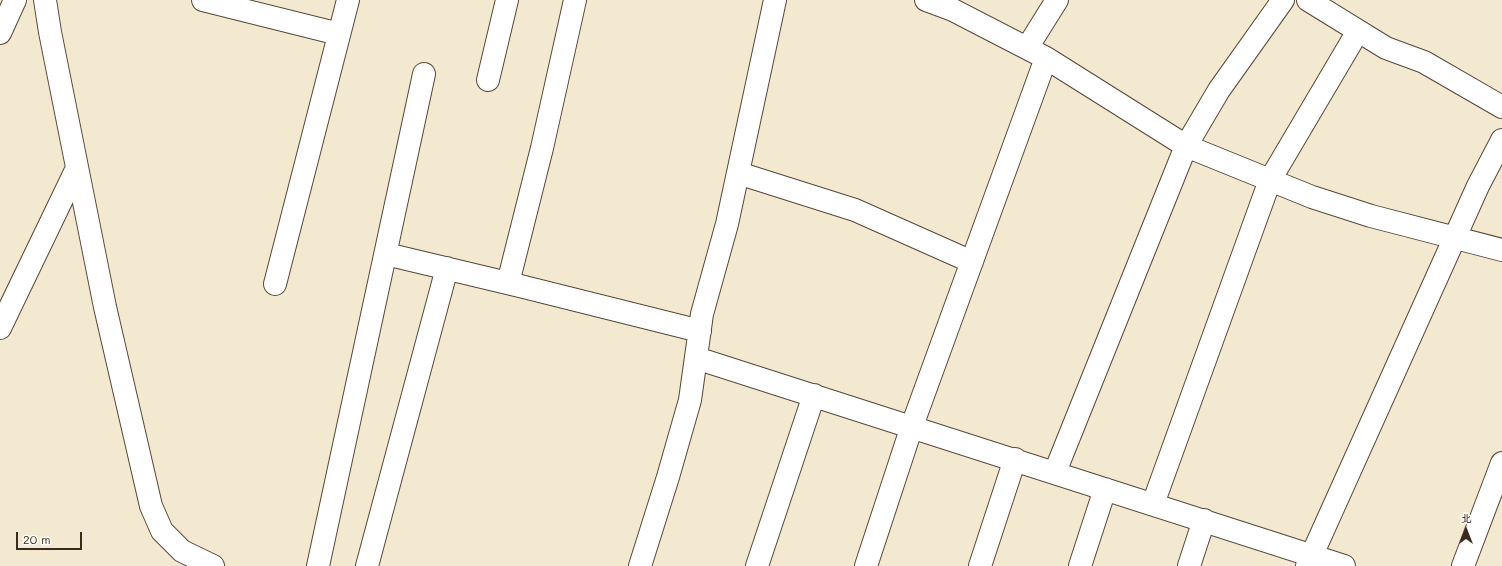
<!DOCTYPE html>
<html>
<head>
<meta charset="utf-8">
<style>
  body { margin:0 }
  #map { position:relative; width:1502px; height:566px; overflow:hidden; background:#f3e9d1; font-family:Mali,"LXGW WenKai TC",sans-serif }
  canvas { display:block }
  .north { position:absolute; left:1446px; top:510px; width:40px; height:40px; -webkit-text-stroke:3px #fdfcf7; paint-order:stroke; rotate:0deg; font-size:11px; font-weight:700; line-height:16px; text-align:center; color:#3b2a1e }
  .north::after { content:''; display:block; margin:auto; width:14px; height:18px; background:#3b2a1e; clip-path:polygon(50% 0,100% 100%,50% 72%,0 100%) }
  .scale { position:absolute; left:16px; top:532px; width:66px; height:18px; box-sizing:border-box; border:2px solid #3b2a1e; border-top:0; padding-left:5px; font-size:12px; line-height:14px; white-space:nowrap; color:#3b2a1e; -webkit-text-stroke:3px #fdfcf7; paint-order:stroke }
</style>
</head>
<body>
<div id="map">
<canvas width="1502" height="566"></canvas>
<div class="north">北</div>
<div class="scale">20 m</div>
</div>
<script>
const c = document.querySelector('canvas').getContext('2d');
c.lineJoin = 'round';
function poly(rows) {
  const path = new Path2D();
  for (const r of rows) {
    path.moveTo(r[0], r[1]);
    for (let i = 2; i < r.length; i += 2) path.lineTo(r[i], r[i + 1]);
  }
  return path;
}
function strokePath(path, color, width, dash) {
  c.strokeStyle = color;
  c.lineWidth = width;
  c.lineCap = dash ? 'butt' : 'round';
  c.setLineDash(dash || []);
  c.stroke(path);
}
const minor = poly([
  [45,0,50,32,105,307,151,506,162,531,182,551,213,566],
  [203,0,339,34],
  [926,0,953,10,1046,58,1186,146,1312,197,1371,216,1502,250],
  [1308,0,1386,48,1424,62,1502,107],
  [0,33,15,0],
  [1027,48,1057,0],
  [488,80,507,0],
  [738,173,855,210,972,262],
  [386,254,520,286,700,331],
  [508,283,542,148,575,0],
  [275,284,348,0],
  [0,328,77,168],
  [696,358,1344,566],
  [1055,472,1186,146,1219,90,1283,0],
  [1153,504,1270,180,1358,31],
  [318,566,424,74],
  [367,566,447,268],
  [640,566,668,477,690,400,702,314,727,224,775,0],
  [757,566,814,395],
  [866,566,912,426,1046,58],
  [980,566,1015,459],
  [1080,566,1105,489],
  [1189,566,1204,520],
  [1307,566,1478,186,1502,140],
  [1463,566,1502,463]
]);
strokePath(minor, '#574739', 24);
strokePath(minor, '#fff', 22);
</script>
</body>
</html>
